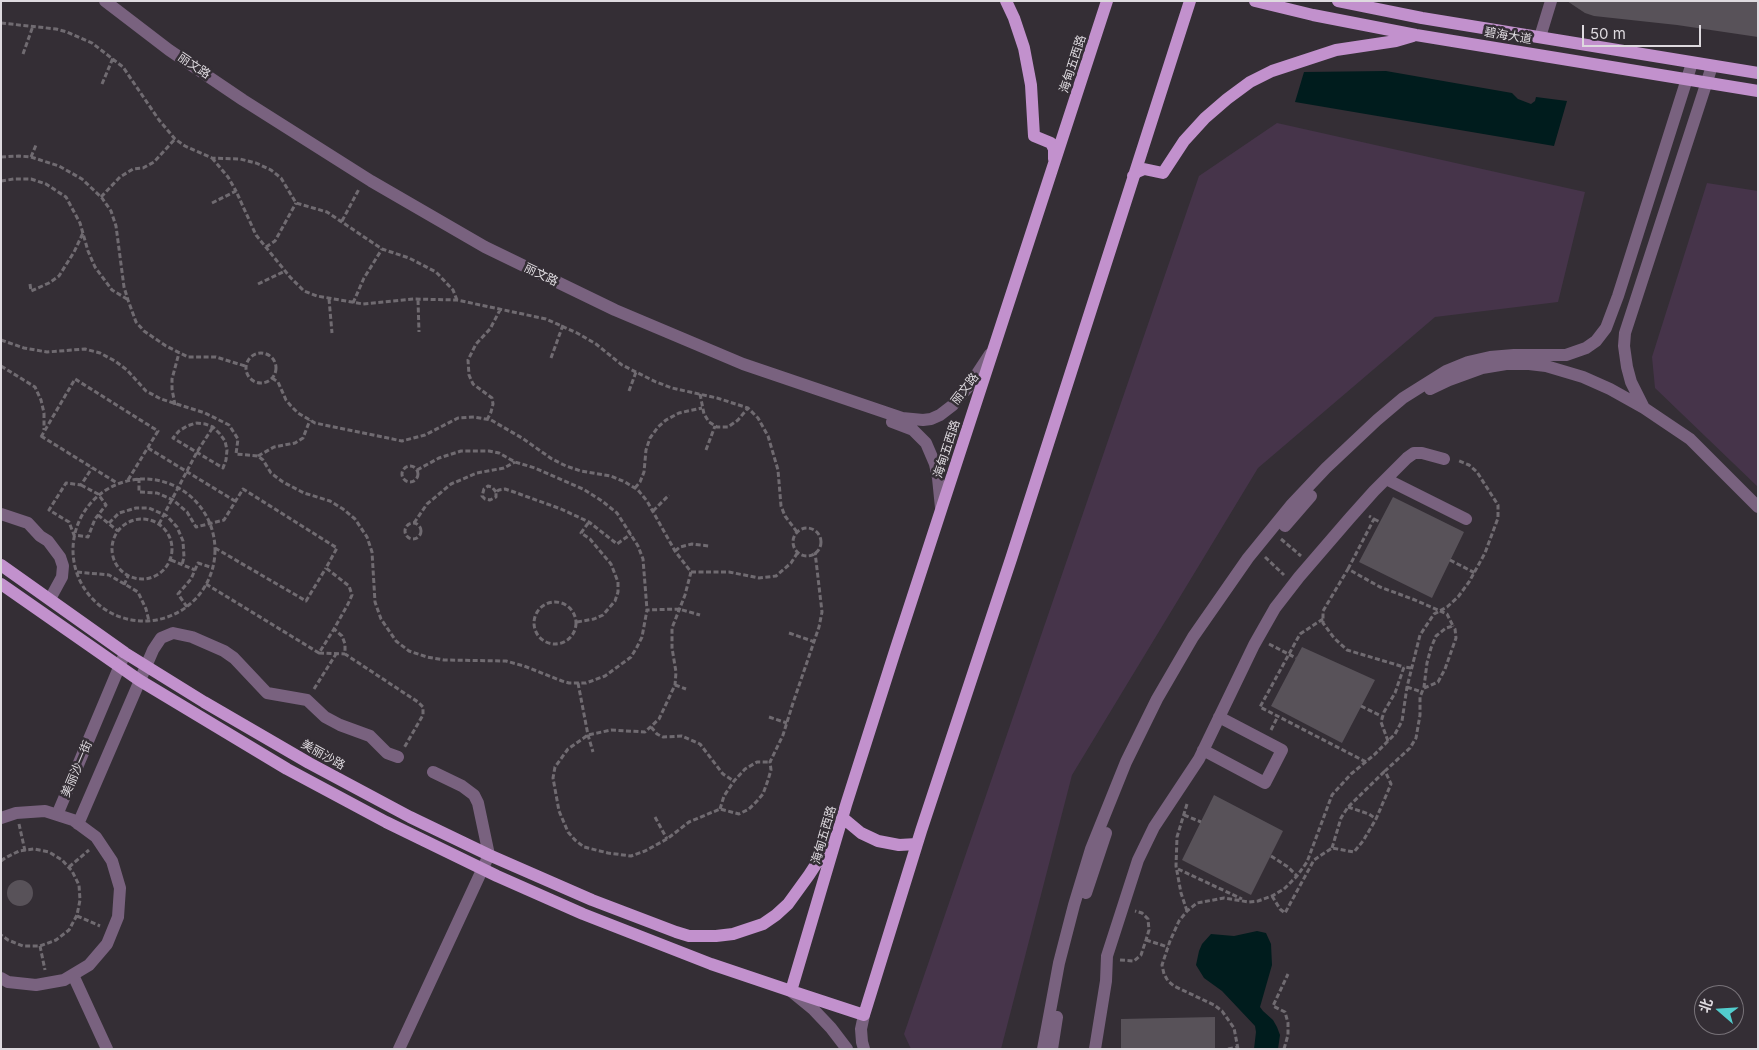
<!DOCTYPE html>
<html>
<head>
<meta charset="utf-8">
<style>
  body { margin:0 }
  #map { position:relative; width:1759px; height:1050px; overflow:hidden; background:#342e35; font-family:Inter,"Noto Sans SC",sans-serif }
  canvas { display:block }
  .frame { position:absolute; inset:0; border:2px solid #dedadf; pointer-events:none }
  .north { position:absolute; left:1694px; top:985px; width:50px; height:50px; box-sizing:border-box; background:#342e35; border:1px solid #787379; border-radius:50%; rotate:289deg; font-size:14px; font-weight:700; line-height:20px; text-align:center; color:#dedadf }
  .north::after { content:''; display:block; margin:auto; width:18px; height:22px; background:#52cdcd; clip-path:polygon(50% 0,100% 100%,50% 72%,0 100%) }
  .scale { position:absolute; left:1582px; top:25px; width:119px; height:22px; box-sizing:border-box; border:2px solid #dedadf; border-top:0; padding-left:6px; font-size:15px; line-height:18px; white-space:nowrap; color:#dedadf; -webkit-text-stroke:4px #342e35; paint-order:stroke }
</style>
</head>
<body>
<div id="map">
<canvas width="1759" height="1050"></canvas>
<div class="frame"></div>
<div class="north">北</div>
<div class="scale">50 m</div>
</div>
<script>
const c = document.querySelector('canvas').getContext('2d');
c.lineJoin = 'round';
function fill(path, color) {
  c.fillStyle = color;
  c.fill(path, 'evenodd');
}
function poly(rows) {
  const path = new Path2D();
  for (const r of rows) {
    if (r.length === 3) {
      path.moveTo(r[0] + r[2], r[1]);
      path.arc(r[0], r[1], r[2], 0, 2 * Math.PI);
      continue;
    }
    path.moveTo(r[0], r[1]);
    for (let i = 2; i < r.length; i += 2) path.lineTo(r[i], r[i + 1]);
  }
  return path;
}
function strokePath(path, color, width, dash) {
  c.strokeStyle = color;
  c.lineWidth = width;
  c.lineCap = dash ? 'butt' : 'round';
  c.setLineDash(dash || []);
  c.stroke(path);
}
function drawText(font, color, halo, rows, align = 'center') {
  c.font = font + ' Inter,"Noto Sans SC",sans-serif';
  c.lineWidth = 5;
  c.setLineDash([]);
  c.textBaseline = 'middle';
  c.strokeStyle = halo;
  c.fillStyle = color;
  for (const [text, x, y, turn = 0] of rows) {
    c.save();
    c.translate(x, y);
    c.rotate((+turn || 0) * Math.PI / 180);
    c.textAlign = isNaN(turn) ? turn : align;
    if (halo) c.strokeText(text, 0, 0);
    c.fillText(text, 0, 0);
    c.restore();
  }
}
const green = poly([
  [1277,123,1585,192,1558,302,1435,317,1258,468,1072,775,1001,1049,911,1049,904,1034,1199,176],
  [1707,183,1758,191,1758,487,1655,388,1652,357]
]);
const water = poly([
  [1386,71,1512,93,1518,99,1531,104,1535,101,1536,97,1567,101,1554,146,1295,102,1304,72],
  [1257,931,1266,933,1271,944,1272,965,1260,1007,1263,1011,1273,1020,1277,1027,1280,1035,1278,1049,1254,1049,1256,1032,1255,1026,1222,991,1204,978,1196,965,1199,951,1202,944,1211,934,1234,936]
]);
const building = poly([
  [1567,1,1758,1,1758,37,1677,25,1594,16,1585,13],
  [1393,497,1464,532,1432,598,1359,562],
  [1302,647,1375,680,1342,743,1271,706],
  [1214,795,1283,831,1251,895,1182,860],
  [20,893,13],
  [1215,1017,1215,1049,1121,1049,1121,1019]
]);
const path = poly([
  [1,23,56,29,67,32,92,43,123,67,159,120,175,139,185,146,212,158,240,159,256,163,271,170,281,178,296,203,327,212,382,249,409,258,436,272,453,290,457,300],
  [23,54,33,26],
  [102,84,113,58],
  [1,157,19,156,31,157,59,166,82,179,102,198,111,211,116,226,124,287,128,300,136,322,144,331,166,346,188,357,216,357,245,366],
  [31,157,36,145],
  [212,158,228,177,236,191],
  [1,181,14,179,31,179,46,184,66,197,80,223,88,251,95,267,112,290,127,299],
  [101,197,120,177,133,169,143,168,154,162,175,139],
  [212,203,236,191,256,235,290,277,304,291,317,296,363,304,414,299,457,300,546,319,577,333,596,344,622,365,656,382,672,388,717,398,748,408,758,418,768,436,778,470,781,506,785,516,797,532],
  [342,221,359,189],
  [266,247,275,241,296,203],
  [30,284,31,291,49,283,59,276,74,252,83,233],
  [258,284,285,271],
  [329,299,332,333],
  [418,300,419,332],
  [353,303,364,278,382,249],
  [1,340,24,348,47,352,85,349,100,353,115,361,127,370,146,391,161,399,205,413,229,425,238,439,236,454,258,456,263,460,271,473,283,482,304,493,330,501,343,509,355,519,367,537,372,552,375,602,381,619,396,641,409,651,427,657,444,660,506,661,524,666,562,681,569,683,586,683,605,676,631,657,637,647,642,637,647,610,679,609,700,615],
  [261,368,15],
  [551,358,563,325],
  [1,366,35,387,41,400,44,413,44,430],
  [272,378,278,382,286,400,291,406,298,413,315,423,402,441,425,435,458,418,474,417,491,420,522,438,552,459,566,466,581,471,611,476,625,482,638,490,647,501,675,551,691,572,685,595,672,628,672,648,676,672,675,685,659,719,645,732,611,730,588,735,568,749,555,767,553,778,559,811,568,832,575,840,584,847,608,853,631,856,645,851,667,839,689,822,720,809,739,814,749,809,757,801,763,794,768,780,771,770,770,762,783,735,793,703,819,627,822,612,815,552],
  [629,391,636,372],
  [700,394,704,414,709,422,717,427,728,427,738,420,748,408],
  [175,405,172,389,172,379,179,353],
  [487,420,491,412,493,404,492,398,473,384,469,375,468,360,476,344,490,329,500,310],
  [196,423,205,424,213,427,220,434,225,441,227,450,226,460,223,468,173,438,179,431,187,426,196,423],
  [41,436,117,483],
  [41,437,75,379,158,431,128,480],
  [148,448,235,501],
  [706,450,715,426],
  [258,456,274,447,295,443,303,438,310,420],
  [410,474,8],
  [417,470,439,458,461,451,489,451,499,453,515,462,535,468,583,489,602,501,617,513,638,546,643,559,647,610],
  [139,478,139,492,157,493,173,500,187,512,196,527,224,520,243,489,337,548,326,568,349,586,352,595,348,604,334,629,342,636,345,644,345,654,418,702,423,707,423,715,404,748],
  [144,550,71],
  [81,485,98,494,106,505,95,519,88,537,74,535,69,522,49,510,66,483,81,485,92,468],
  [635,488,640,482,644,472,646,450,650,438,658,427,666,420,679,413,702,408],
  [496,492,492,487,488,486,484,489,482,496,485,499,490,500,496,497,496,492,499,490,505,489,514,492,561,509,589,522,617,544,631,534],
  [653,511,669,495],
  [98,515,118,531],
  [142,549,30],
  [1374,519,1380,522],
  [413,531,8],
  [109,523,119,513,136,508,149,508,167,516,177,527,183,541,184,557,182,565],
  [414,523,427,504,451,484,477,473,504,468,515,462],
  [159,524,197,452,213,427],
  [807,542,14],
  [1281,539,1301,556],
  [215,548,306,601,326,568],
  [675,551,680,547,692,544,709,546],
  [1265,557,1284,575],
  [171,560,195,570],
  [1450,560,1475,573],
  [1348,569,1374,519,1369,516],
  [77,572,109,575,138,592,146,609,149,621],
  [691,572,729,572,759,578,776,576,791,563,798,552],
  [206,584,319,653,334,629],
  [124,585,128,576],
  [555,623,21],
  [187,607,178,594,191,579,198,563,213,568],
  [1323,619,1300,634,1260,707,1366,762],
  [577,622,594,619,603,615,615,601,618,592,618,582,611,564,590,539,581,533,589,522],
  [789,633,815,642],
  [1269,644,1296,658],
  [319,653,345,654],
  [578,683,588,735,593,752],
  [675,685,686,689],
  [1407,687,1422,692],
  [1424,688,1438,682,1445,669,1456,638,1455,629,1453,626],
  [314,689,336,654],
  [1361,706,1383,717],
  [769,717,787,723],
  [651,727,657,734,663,737,682,736,700,744,723,774,734,781],
  [1271,730,1278,716],
  [1388,741,1381,722,1384,712,1395,693,1404,667,1411,668],
  [1187,804,1177,837,1176,866,1181,893,1187,911],
  [1348,807,1369,814,1376,819],
  [720,809,724,796,734,781,745,769,757,762,770,762],
  [1184,815,1201,822],
  [655,817,667,839],
  [19,824,25,851],
  [1332,848,1341,818,1348,807,1385,771],
  [1271,856,1288,867,1297,876],
  [1,861,5,858,19,851,34,849,49,852,62,860,72,871,79,885,80,900,77,915,69,930,56,940,40,946,23,946,8,940,1,935],
  [69,867,89,850],
  [1178,869,1242,899],
  [1272,896,1280,909,1285,913,1314,860,1332,848,1354,852,1363,841,1376,819,1391,784,1385,771,1410,748,1416,738,1420,715,1420,697,1424,687,1427,663,1431,648,1436,636,1446,628,1453,626,1447,614,1415,600,1380,587,1348,569,1323,611,1323,623,1334,638,1347,650,1404,667],
  [77,916,100,926],
  [1146,940,1168,947],
  [40,946,45,970],
  [1120,960,1134,961,1141,955,1146,940,1149,930,1148,919,1142,913,1135,911],
  [1228,1049,1238,1047],
  [1238,1049,1234,1028,1222,1011,1214,1005,1174,986,1168,981,1164,974,1162,965,1170,941,1179,921,1187,911,1197,903,1224,898,1249,902,1258,901,1272,896,1284,889,1297,876,1307,862,1332,795,1351,774,1374,755,1395,734,1402,721,1407,687,1420,635,1434,614,1447,607,1458,597,1469,582,1485,553,1498,518,1498,505,1477,472,1469,465,1457,460],
  [1284,1049,1288,1035,1288,1023,1285,1012,1273,1006,1288,974]
]);
const minor = poly([
  [105,1,169,50,243,100,371,181,485,247,615,310,743,364,902,418,923,420,931,419,940,415,953,405,969,386,990,354],
  [1540,37,1551,1],
  [1430,389,1449,380,1482,368,1506,364,1529,364,1546,366,1583,377,1610,389,1644,408,1690,439,1758,507],
  [1644,408,1631,382,1627,367,1624,346,1625,333,1712,66],
  [892,422,913,430,926,443,935,464,938,478,941,508],
  [1386,479,1466,519],
  [1,514,28,523,40,536,48,541,60,557,63,566,62,577,50,599],
  [1285,526,1311,496],
  [1203,750,1265,783,1282,750,1219,717],
  [57,815,123,658],
  [1,818,16,813,45,811,73,820,96,837,112,861,120,888,118,917,107,944,89,965,64,980,36,985,8,982,1,978],
  [78,824,153,650,161,638,173,633,192,637,224,651,234,658,267,693,307,700,325,717,340,725,370,736,387,753,398,757],
  [1086,893,1106,833],
  [73,975,107,1049],
  [791,991,813,1009,831,1028,847,1049],
  [864,1015,861,1029,862,1042,864,1049],
  [399,1049,489,855,478,803,474,795,462,786,433,772],
  [1043,1049,1059,963,1074,905,1091,849,1126,762,1157,699,1193,637,1248,558,1292,504,1326,468,1377,420,1403,398,1446,371,1468,362,1490,357,1514,355,1566,355,1586,348,1596,341,1606,328,1618,296,1692,63],
  [1052,1049,1057,1017],
  [1095,1049,1106,981,1107,956,1138,860,1154,827,1199,759,1254,645,1275,608,1299,577,1349,519,1374,491,1407,458,1414,453,1422,453,1444,459]
]);
const major = poly([
  [1006,1,1014,18,1024,48,1031,85,1034,136,1051,143,1054,149,1054,159],
  [1107,1,895,651,846,805,791,991,864,1015,921,831,1011,559,1190,1],
  [1255,1,1313,15,1416,35,1758,91],
  [1338,1,1422,18,1758,73],
  [1133,176,1137,172,1144,169,1163,173,1184,141,1205,118,1227,99,1250,82,1272,71,1336,50,1396,41,1413,36],
  [1,565,125,653,204,702,309,763,410,817,489,855,592,900,676,932,689,936,716,936,733,934,763,924,776,915,788,904,809,875,833,838],
  [1,584,139,680,287,769,386,822,497,876,583,914,711,964,791,991],
  [843,818,861,833,878,841,899,845,917,844]
]);
const streetNames = [
  ["碧海大道",1508,36,9],
  ["海甸五西路",1073,64,-72],
  ["丽文路",194,66,34],
  ["丽文路",541,275,26],
  ["丽文路",965,389,-52],
  ["海甸五西路",947,449,-72],
  ["美丽沙路",323,755,29],
  ["美丽沙一街",77,769,-67],
  ["海甸五西路",824,835,-74]
];
fill(green, '#46344a');
fill(water, '#001c1d');
fill(building, '#585259');
strokePath(path, '#706b71', 3, [5, 2.5]);
strokePath(minor, '#79627f', 12);
strokePath(major, '#c291cd', 12);
drawText('12px', '#dedadf', '#342e35', streetNames);
</script>
</body>
</html>
